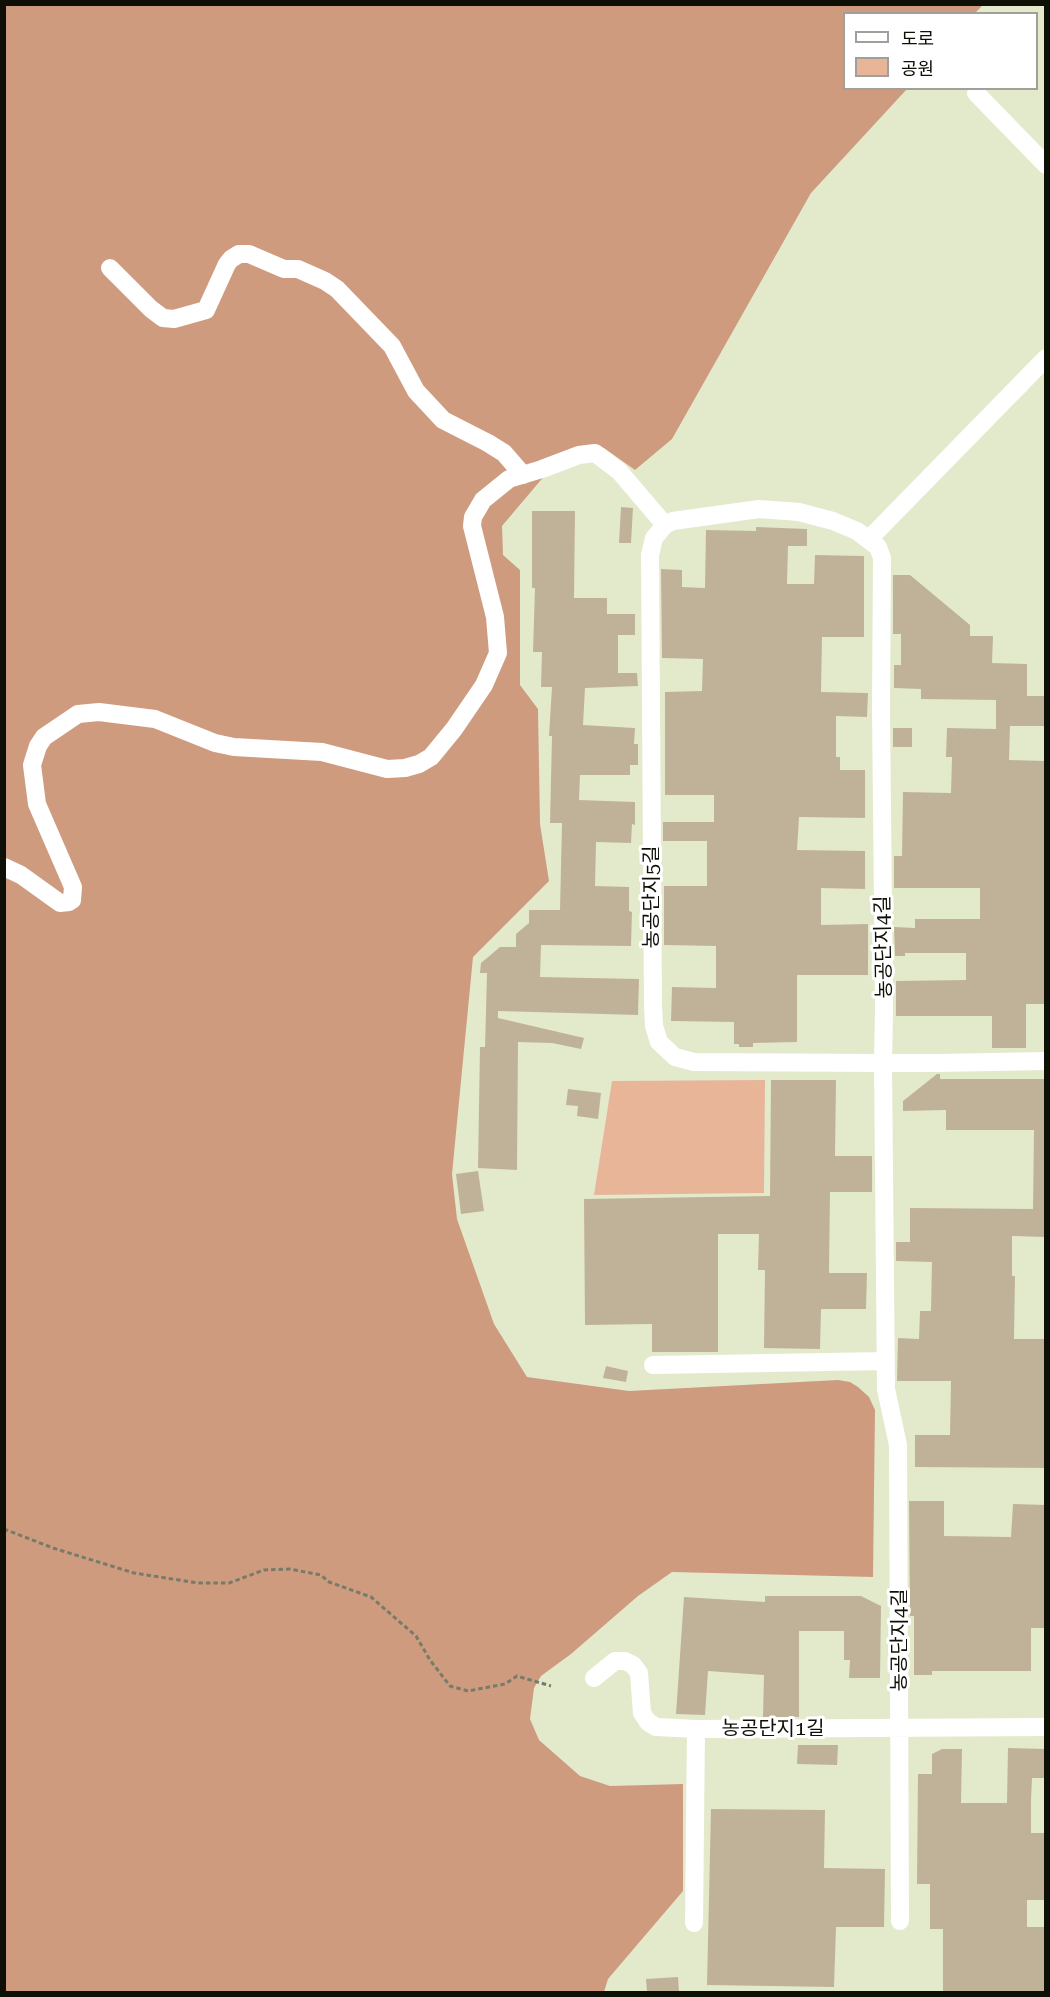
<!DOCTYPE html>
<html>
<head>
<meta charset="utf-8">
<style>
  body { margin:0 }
  #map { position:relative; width:1050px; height:1997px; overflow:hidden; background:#e3eacc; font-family:"Roboto Serif","Noto Sans KR",serif }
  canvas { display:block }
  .frame { position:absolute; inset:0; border:6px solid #0e1006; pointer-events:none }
  .legend { position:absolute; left:843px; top:12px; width:195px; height:78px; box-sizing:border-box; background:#fff; border:2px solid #9f9f9b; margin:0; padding:8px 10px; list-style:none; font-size:18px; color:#0e1006 }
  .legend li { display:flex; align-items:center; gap:12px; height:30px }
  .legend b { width:30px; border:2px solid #9f9f9b }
</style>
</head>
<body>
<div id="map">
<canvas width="1050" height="1997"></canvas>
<div class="frame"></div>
<ul class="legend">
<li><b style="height:8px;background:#fff"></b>도로</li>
<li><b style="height:16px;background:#e8b599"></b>공원</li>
</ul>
</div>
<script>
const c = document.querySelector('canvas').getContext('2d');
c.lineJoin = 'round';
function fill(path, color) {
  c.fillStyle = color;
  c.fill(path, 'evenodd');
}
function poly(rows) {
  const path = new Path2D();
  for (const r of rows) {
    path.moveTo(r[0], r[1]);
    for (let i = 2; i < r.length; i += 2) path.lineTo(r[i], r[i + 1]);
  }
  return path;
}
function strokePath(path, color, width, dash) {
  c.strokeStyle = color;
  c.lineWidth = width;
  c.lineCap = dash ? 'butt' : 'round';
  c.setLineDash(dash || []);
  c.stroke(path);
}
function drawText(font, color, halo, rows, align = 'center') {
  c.font = font + ' "Roboto Serif","Noto Sans KR",serif';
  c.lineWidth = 6;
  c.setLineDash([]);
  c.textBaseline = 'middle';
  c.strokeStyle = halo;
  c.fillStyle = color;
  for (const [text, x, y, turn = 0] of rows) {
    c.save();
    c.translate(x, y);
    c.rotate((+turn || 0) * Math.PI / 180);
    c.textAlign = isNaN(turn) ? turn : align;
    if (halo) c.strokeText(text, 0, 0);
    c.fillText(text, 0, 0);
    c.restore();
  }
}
const green = poly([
  [765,1080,764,1193,594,1195,612,1081]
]);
const forest = poly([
  [5,5,983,5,975,13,844,14,844,88,907,89,811,193,672,439,635,470,604,448,584,446,562,455,502,526,503,555,520,570,520,685,538,709,540,824,549,881,473,957,452,1174,457,1219,494,1324,527,1377,629,1391,838,1380,850,1382,858,1387,869,1397,875,1410,873,1577,672,1572,638,1596,571,1654,541,1676,534,1688,530,1719,539,1740,580,1776,610,1786,683,1784,683,1891,608,1979,604,1992,5,1992]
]);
const building = poly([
  [621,507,633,508,631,543,619,543],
  [532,511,575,511,574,598,607,598,607,614,635,614,635,635,618,635,618,673,637,673,638,686,585,688,583,725,635,728,634,744,638,744,638,765,630,765,630,775,580,775,579,800,635,802,635,825,632,824,631,843,596,842,595,886,629,887,629,911,632,912,631,946,541,945,540,977,639,979,638,1015,498,1011,498,1018,584,1038,581,1049,552,1043,518,1042,517,1170,478,1168,480,1047,485,1047,487,973,480,973,481,963,500,947,516,947,516,934,529,923,529,910,560,910,562,823,550,823,552,736,549,736,552,687,541,687,542,652,533,652,535,588,532,588],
  [756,527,807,529,807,546,788,546,787,584,814,584,815,555,864,556,864,637,822,637,821,692,868,693,867,717,836,716,836,757,840,757,840,770,865,770,865,818,799,817,797,850,865,851,865,889,821,888,821,925,868,924,868,975,797,975,797,1042,753,1043,753,1047,739,1047,739,1044,734,1044,734,1022,671,1021,672,987,716,988,716,946,664,945,664,886,707,886,707,841,663,841,663,822,714,822,714,795,665,795,665,692,702,691,703,659,662,658,661,569,682,570,682,587,705,588,706,530,756,531],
  [893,575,910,575,970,625,970,636,993,636,992,663,1027,664,1027,696,1046,696,1046,726,1010,726,1009,760,1046,761,1046,1004,1026,1004,1026,1048,992,1048,992,1016,896,1016,896,981,966,980,966,953,905,953,905,956,895,956,894,927,915,928,915,919,980,919,980,888,894,888,894,856,902,856,903,792,951,793,952,757,946,757,947,728,996,729,996,700,921,699,921,689,894,688,894,665,901,665,901,634,893,634],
  [893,728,912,728,912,747,893,747],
  [937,1074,940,1074,940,1079,1046,1079,1046,1237,1012,1236,1012,1276,1015,1276,1014,1339,1046,1339,1046,1468,915,1467,915,1435,950,1435,951,1381,897,1381,898,1338,919,1339,920,1311,931,1311,932,1262,896,1261,896,1242,910,1242,910,1208,1033,1209,1034,1130,946,1130,946,1110,903,1111,903,1101],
  [771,1080,836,1080,835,1156,872,1156,872,1192,830,1192,829,1273,867,1273,866,1309,821,1309,820,1349,764,1348,765,1270,758,1270,759,1234,718,1234,718,1352,652,1352,652,1324,585,1325,584,1199,770,1196],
  [568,1089,601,1093,598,1119,577,1116,578,1106,566,1105],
  [478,1171,484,1211,461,1214,456,1174],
  [606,1366,628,1371,626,1382,603,1378],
  [909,1501,944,1501,944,1536,1011,1537,1013,1504,1046,1505,1046,1628,1031,1628,1031,1671,932,1671,932,1675,914,1675,914,1616,910,1616],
  [765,1596,861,1596,881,1606,880,1678,849,1678,850,1660,844,1660,844,1631,799,1631,799,1717,763,1717,764,1675,708,1671,705,1715,676,1714,684,1597,765,1602],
  [798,1745,838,1745,837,1765,797,1764],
  [1008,1748,1046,1749,1046,1778,1032,1778,1031,1801,1031,1833,1046,1833,1046,1900,1027,1900,1027,1927,1046,1927,1046,1992,943,1992,943,1929,930,1929,930,1884,917,1884,918,1774,932,1774,932,1754,942,1749,962,1749,961,1803,1007,1803],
  [711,1809,825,1810,824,1868,885,1869,884,1927,836,1927,834,1987,707,1985],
  [678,1977,679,1992,647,1992,646,1979]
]);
const path = poly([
  [4,1529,53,1548,134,1573,198,1583,229,1583,264,1570,290,1569,321,1575,329,1582,371,1597,416,1636,430,1660,450,1686,468,1691,505,1684,517,1676,551,1686]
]);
const minor = poly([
  [976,93,1046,165],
  [110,268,151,309,163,318,174,319,206,310,227,264,231,259,239,254,249,254,284,269,298,269,325,281,337,289,392,346,416,391,443,420,488,443,504,453,523,475],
  [869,539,1046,358],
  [4,867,21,875,60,903,69,902,72,900,73,887,37,804,32,765,38,746,44,737,78,714,99,712,155,719,215,743,234,747,322,752,387,769,405,768,419,764,431,757,454,729,484,685,498,653,495,617,472,526,473,517,483,500,509,479,542,469,579,455,595,453,619,471,665,525],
  [653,1365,885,1361],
  [594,1678,615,1661,625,1661,633,1665,639,1673,642,1713,648,1722,656,1727,696,1729,1046,1727],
  [900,1921,898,1445,886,1389,883,1063,884,1009,881,708,882,558,878,547,857,531,833,521,799,512,759,509,673,521,665,525,654,538,650,555,653,1006,654,1026,659,1042,675,1057,694,1062,883,1063,938,1063,1046,1061],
  [694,1923,696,1729]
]);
const streetNames = [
  ["농공단지5길",652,897,-90],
  ["농공단지4길",884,947,-91],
  ["농공단지4길",900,1640,-90],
  ["농공단지1길",773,1729]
];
fill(green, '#e8b599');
fill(forest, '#cf9b7f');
fill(building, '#c0b298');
strokePath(path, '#777b68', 3, [4.5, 3]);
strokePath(minor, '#fff', 18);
drawText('20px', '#0e1006', '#fff', streetNames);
</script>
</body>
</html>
